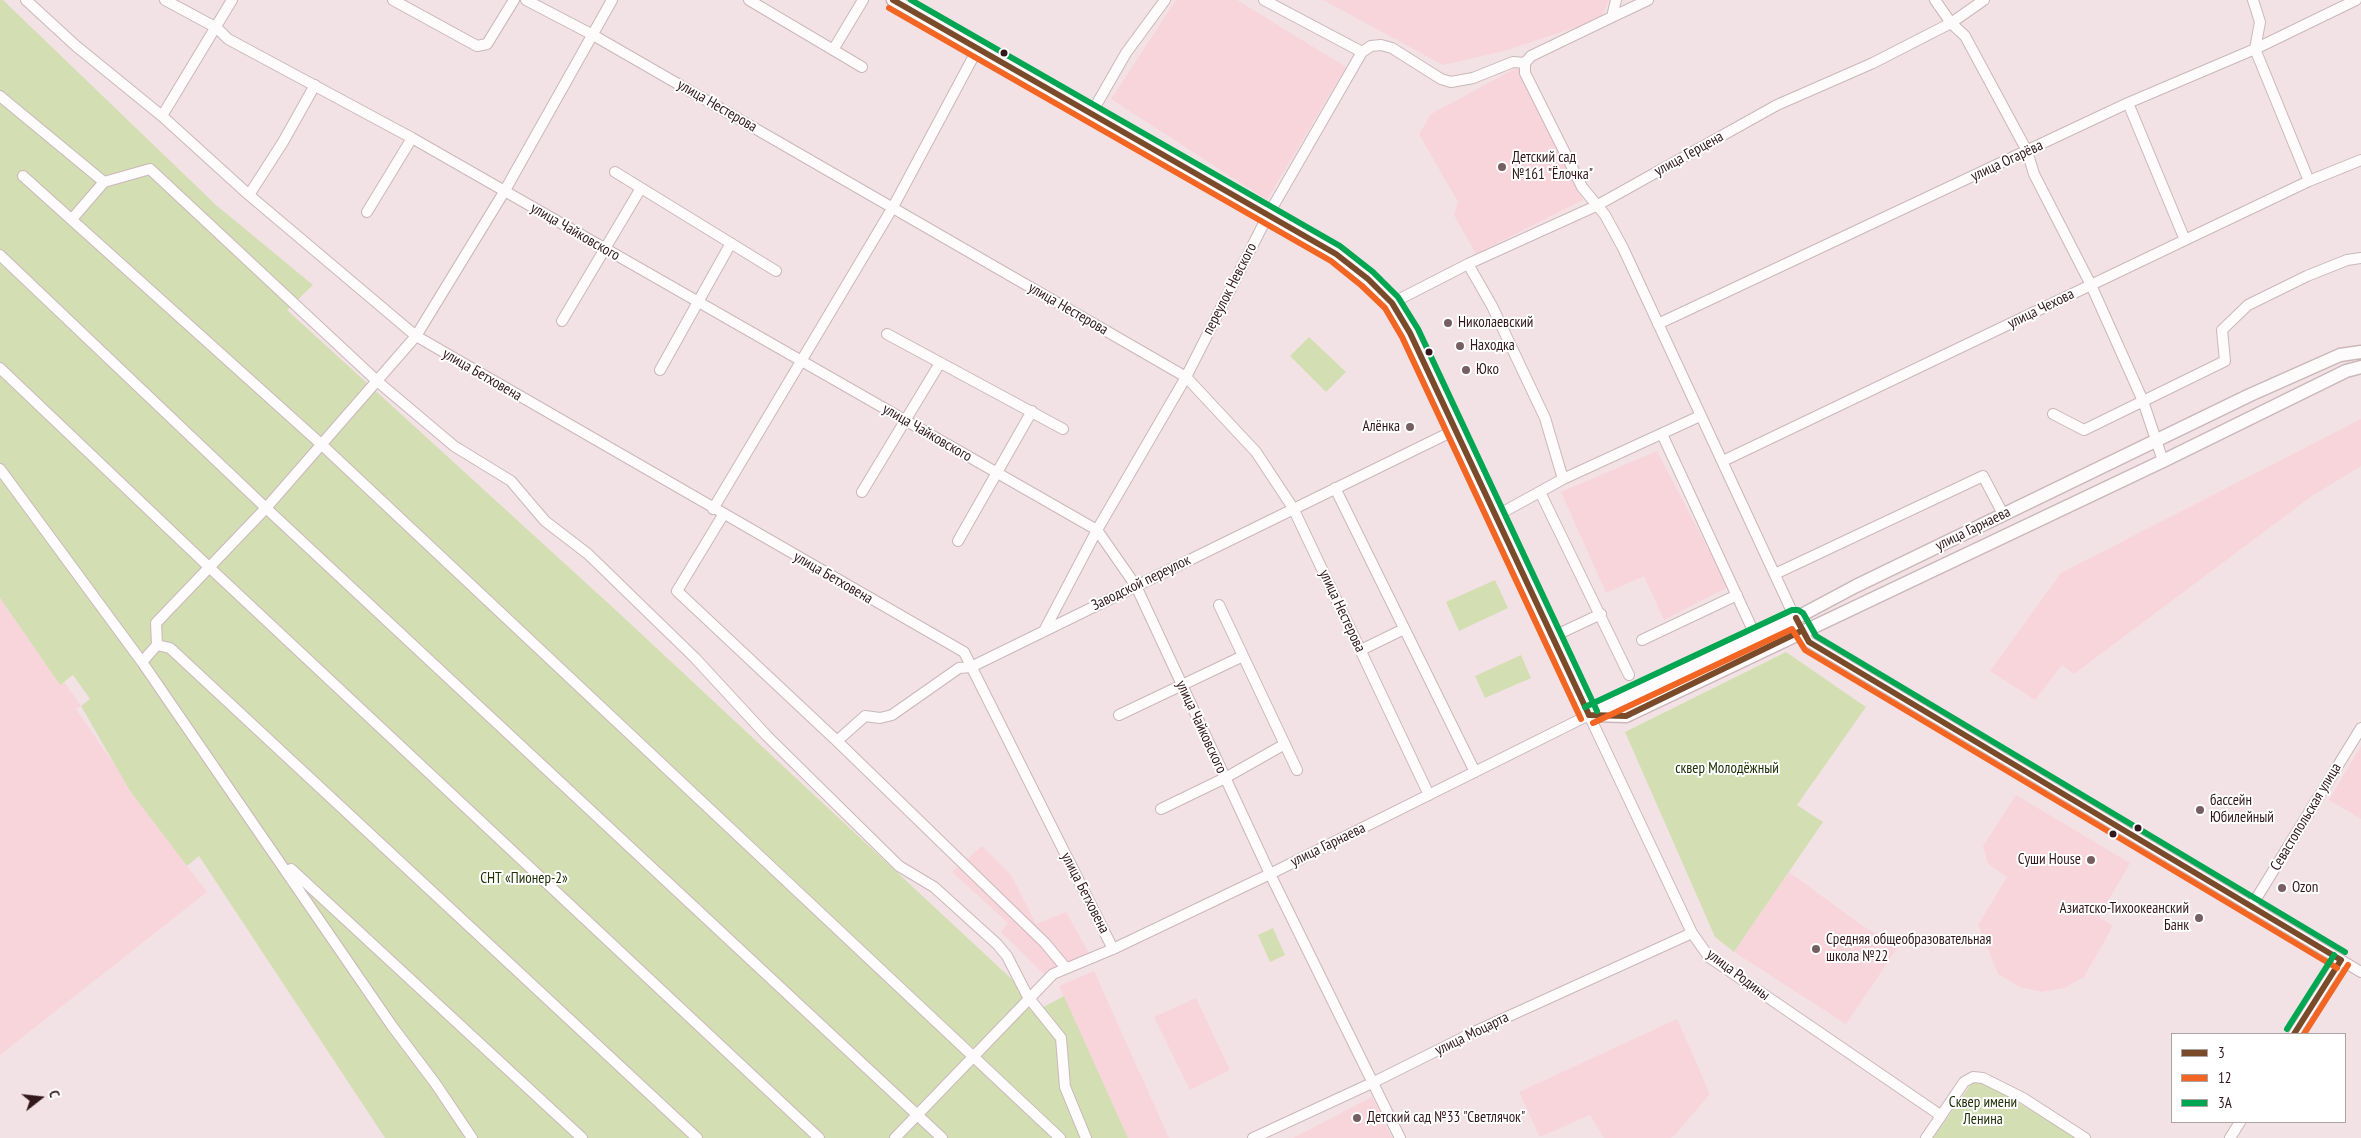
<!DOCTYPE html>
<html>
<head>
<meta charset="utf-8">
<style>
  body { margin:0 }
  #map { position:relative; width:2361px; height:1138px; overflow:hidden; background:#f3e2e5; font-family:"PT Sans Narrow",sans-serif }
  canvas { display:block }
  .legend { position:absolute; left:2171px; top:1033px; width:175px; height:90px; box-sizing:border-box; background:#fff; border:1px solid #ada3a5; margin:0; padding:6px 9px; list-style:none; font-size:15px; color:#32181d }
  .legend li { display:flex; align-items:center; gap:10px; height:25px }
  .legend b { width:25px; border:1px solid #ada3a5 }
  .north { position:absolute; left:15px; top:1073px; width:50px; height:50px; -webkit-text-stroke:4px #fff; paint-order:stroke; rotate:74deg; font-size:14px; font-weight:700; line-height:20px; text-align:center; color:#32181d }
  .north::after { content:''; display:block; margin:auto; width:18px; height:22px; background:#32181d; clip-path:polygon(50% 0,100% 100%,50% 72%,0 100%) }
</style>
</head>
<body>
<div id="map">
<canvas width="2361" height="1138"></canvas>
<ul class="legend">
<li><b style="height:6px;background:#7a4b2a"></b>3</li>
<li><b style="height:6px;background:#f26522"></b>12</li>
<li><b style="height:6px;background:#00a651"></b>3А</li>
</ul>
<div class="north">С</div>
</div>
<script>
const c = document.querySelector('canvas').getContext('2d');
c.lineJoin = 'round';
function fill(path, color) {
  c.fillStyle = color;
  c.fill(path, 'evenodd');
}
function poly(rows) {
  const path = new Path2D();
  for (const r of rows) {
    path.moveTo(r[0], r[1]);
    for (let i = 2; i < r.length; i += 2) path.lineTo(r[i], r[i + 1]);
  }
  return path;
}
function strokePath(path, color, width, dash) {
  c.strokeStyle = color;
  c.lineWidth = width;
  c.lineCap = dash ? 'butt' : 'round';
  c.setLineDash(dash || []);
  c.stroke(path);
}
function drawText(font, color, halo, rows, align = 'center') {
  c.font = font + ' "PT Sans Narrow",sans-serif';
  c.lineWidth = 4;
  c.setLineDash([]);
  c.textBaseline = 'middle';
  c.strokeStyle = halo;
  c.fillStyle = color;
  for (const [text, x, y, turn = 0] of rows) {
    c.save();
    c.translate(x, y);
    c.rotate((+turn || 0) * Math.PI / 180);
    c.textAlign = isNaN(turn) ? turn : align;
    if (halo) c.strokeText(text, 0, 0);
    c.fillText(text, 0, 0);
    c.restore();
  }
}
const built = poly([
  [1176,0,1237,0,1346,67,1267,200,1111,99],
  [1323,0,1609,0,1601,19,1504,51,1443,65],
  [1518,67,1583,200,1476,254,1454,215,1458,202,1419,134,1431,114],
  [2361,419,2361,466,2312,496,2074,674,2062,665,2035,700,1990,671,2061,573],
  [1657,451,1728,587,1664,620,1644,576,1606,593,1561,492],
  [0,598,60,685,64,682,81,706,76,709,125,780,130,791,207,892,0,1055],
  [2361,746,2361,819,2329,800],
  [2016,795,2130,863,2099,917,2113,926,2084,977,2064,988,2042,992,2020,987,1998,974,1978,925,2007,877,1988,864,1983,846],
  [982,846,1011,875,1036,924,1066,912,1090,955,1047,977,1001,932,1008,923,952,872],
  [1789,872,1863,926,1898,947,1846,1024,1734,952],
  [1094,971,1169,1138,1128,1138,1059,986],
  [1196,998,1230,1070,1190,1090,1154,1017],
  [1677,1019,1710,1094,1675,1135,1671,1138,1604,1138,1590,1115,1540,1137,1519,1092],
  [1372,1097,1392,1138,1293,1138]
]);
const green = poly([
  [0,0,3,0,216,205,313,285,287,310,620,614,1018,985,1036,1011,1064,996,1128,1138,385,1138,199,856,187,866,130,791,81,706,90,699,73,675,60,685,0,598],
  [1309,337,1346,372,1326,392,1290,356],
  [1495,580,1508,608,1459,631,1446,602],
  [1786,652,1866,707,1797,805,1823,822,1734,952,1715,937,1625,732],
  [1521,655,1531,678,1485,698,1475,676],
  [1273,928,1285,955,1270,962,1258,935],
  [1976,1077,2077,1138,1933,1138]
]);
const minor = poly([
  [26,0,76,46,162,116,249,195,416,336,964,652,1113,949],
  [165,0,217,28,228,39,412,138,1097,530,1136,586,1270,874,1400,1138],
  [393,0,477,46,487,44,514,0],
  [526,0,593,35,1186,377,1256,452,1293,508,1429,795],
  [749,0,862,67],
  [1264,0,1362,52],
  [1616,0,1612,17,1531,56,1525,63,1525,73,1582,187,1605,215,1623,248,1801,631,1809,642,2361,972],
  [1935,0,1951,23,1965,36,2027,151,2034,174,2091,285,2143,401,2163,461],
  [2253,0,2260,22,2255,49,2309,181],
  [1612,17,1648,0],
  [833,50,863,0],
  [0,96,104,182,150,169,377,381,454,446,511,481,545,521,588,554,695,658,767,736,899,866,934,887,997,944,1007,956,1028,997,1061,1038,1065,1087,1086,1138],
  [2128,103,2185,240],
  [1091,114,1126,53,1165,0],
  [162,116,232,0],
  [615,172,776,271],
  [23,176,321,444,1060,1138],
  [249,195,283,142,315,85],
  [367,212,412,138],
  [72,219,104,182],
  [0,255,266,508,942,1138],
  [1468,264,1492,306,1545,418,1563,479],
  [1392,303,1468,264,1596,206,1777,105,1873,63,1951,23,1984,0],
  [562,321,641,188],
  [1658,324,2128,103,2255,49,2356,0],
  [887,334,1063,429],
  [0,368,210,568,819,1138],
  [660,370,731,243],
  [2053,414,2084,430,2225,361,2222,330,2248,305,2307,276,2347,260,2361,258],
  [1662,434,1756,637],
  [1723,461,2185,240,2309,181,2361,160],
  [0,469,142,662,392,1026,435,1083,472,1138],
  [1335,488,1475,772],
  [862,492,940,363],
  [1540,492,1629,675],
  [713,509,893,207,978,48],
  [723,515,677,591,837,741,1045,943,1065,967],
  [1496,516,1563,479,1700,416],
  [958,541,1032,411],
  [1775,574,1983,476,2003,514],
  [1219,605,1297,770],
  [1044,631,1097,530,1186,377,1268,215,1362,52,1371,46,1381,45,1392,48,1441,79,1451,82,1473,78,1513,62,1525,63],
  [1552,637,1601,614],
  [1642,640,1737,595],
  [157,645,170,648,697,1138],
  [1361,650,1404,629],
  [142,662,157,645,156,623,266,508,416,336,504,192,612,0],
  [1119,715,1243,656],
  [837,741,865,716,880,718,892,715,959,668,971,667,1455,430],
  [1161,809,1225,778,1285,744],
  [291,869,582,1138],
  [2251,907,2361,728],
  [2294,1034,2341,960],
  [895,1138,1053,974,1113,949,1270,874,1589,715,1692,933,1709,957,1940,1115],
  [1253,1138,1372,1083,1474,1032,1692,933],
  [1926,1138,1964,1082,1973,1077,1983,1078,2023,1098,2085,1138],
  [2230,1138,2240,1122]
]);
const major = poly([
  [893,0,1336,254,1368,279,1392,303,1410,333,1589,715],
  [1589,715,1796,618,1856,586,2250,395,2340,355,2361,352],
  [1591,715,1626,716,2163,461,2346,371,2361,367]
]);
const bus1 = poly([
  [893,0,1336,254,1368,279,1392,303,1410,333,1589,715],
  [1796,618,1809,642,2341,960],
  [1589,715,1626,716,1801,631],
  [2294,1034,2341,960]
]);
const bus2 = poly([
  [889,8,1331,261,1362,286,1385,308,1402,337,1581,719],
  [1593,723,1792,629,1805,650,2337,968],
  [2304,1034,2348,965]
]);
const bus3 = poly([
  [911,0,1340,246,1373,272,1398,297,1418,329,1597,711],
  [1585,707,1792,610,1798,610,1803,613,1816,636,2345,952],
  [2287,1029,2334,955]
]);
const markers = [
  [1004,53,4.5,"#32181d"],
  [1502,167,5,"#765f63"],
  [1448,323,5,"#765f63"],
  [1460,346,5,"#765f63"],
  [1429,352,4.5,"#32181d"],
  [1466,370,5,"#765f63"],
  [1410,427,5,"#765f63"],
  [2200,810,5,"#765f63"],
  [2138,828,4.5,"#32181d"],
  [2113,834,4.5,"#32181d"],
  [2091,860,5,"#765f63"],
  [2282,888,5,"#765f63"],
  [2199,918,5,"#765f63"],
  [1816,949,5,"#765f63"],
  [1357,1118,5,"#765f63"]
];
const streetNames = [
  ["улица Нестерова",717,106,30],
  ["улица Герцена",1689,154,-29],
  ["улица Огарёва",2007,161,-25],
  ["улица Чайковского",575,232,30],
  ["переулок Невского",1230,289,-63],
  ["улица Нестерова",1068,309,30],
  ["улица Чехова",2041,309,-26],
  ["улица Бетховена",482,375,30],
  ["улица Чайковского",927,433,30],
  ["улица Гарнаева",1973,529,-26],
  ["улица Бетховена",833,578,30],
  ["Заводской переулок",1141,583,-26],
  ["улица Нестерова",1342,611,65],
  ["улица Чайковского",1201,727,65],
  ["Севастопольская улица",2306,817,-59],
  ["улица Гарнаева",1328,845,-26],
  ["улица Бетховена",1085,893,63],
  ["улица Родины",1738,975,37],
  ["улица Моцарта",1472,1034,-26]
];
const poiNames = [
  ["Детский сад",1512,158],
  ["№161 \"Ёлочка\"",1512,175],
  ["Николаевский",1458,323],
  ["Находка",1470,346],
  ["Юко",1476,370],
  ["Алёнка",1400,427,"right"],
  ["бассейн",2210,801],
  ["Юбилейный",2210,818],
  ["Суши House",2081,860,"right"],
  ["Ozon",2292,888],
  ["Азиатско-Тихоокеанский",2189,909,"right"],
  ["Банк",2189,926,"right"],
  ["Средняя общеобразовательная",1826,940],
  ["школа №22",1826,957],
  ["Детский сад №33 \"Светлячок\"",1367,1118]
];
const parkNames = [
  ["сквер Молодёжный",1727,769],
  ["СНТ «Пионер-2»",524,879],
  ["Сквер имени",1983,1103],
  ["Ленина",1983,1120]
];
fill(built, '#f8d5db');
fill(green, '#d3dfb2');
strokePath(minor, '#cbb7ba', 12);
strokePath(major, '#cbb7ba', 15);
strokePath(minor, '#fdfbfb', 10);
strokePath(major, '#fdfbfb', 12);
strokePath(bus1, '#7a4b2a', 6);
strokePath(bus2, '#f26522', 6);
strokePath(bus3, '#00a651', 6);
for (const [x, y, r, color] of markers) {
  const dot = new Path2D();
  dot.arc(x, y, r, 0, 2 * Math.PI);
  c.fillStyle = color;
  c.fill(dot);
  strokePath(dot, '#fff', 2);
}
drawText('15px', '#32181d', '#fff', streetNames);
drawText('15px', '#32181d', '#fff', poiNames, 'left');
drawText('15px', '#213107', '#fff', parkNames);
</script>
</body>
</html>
